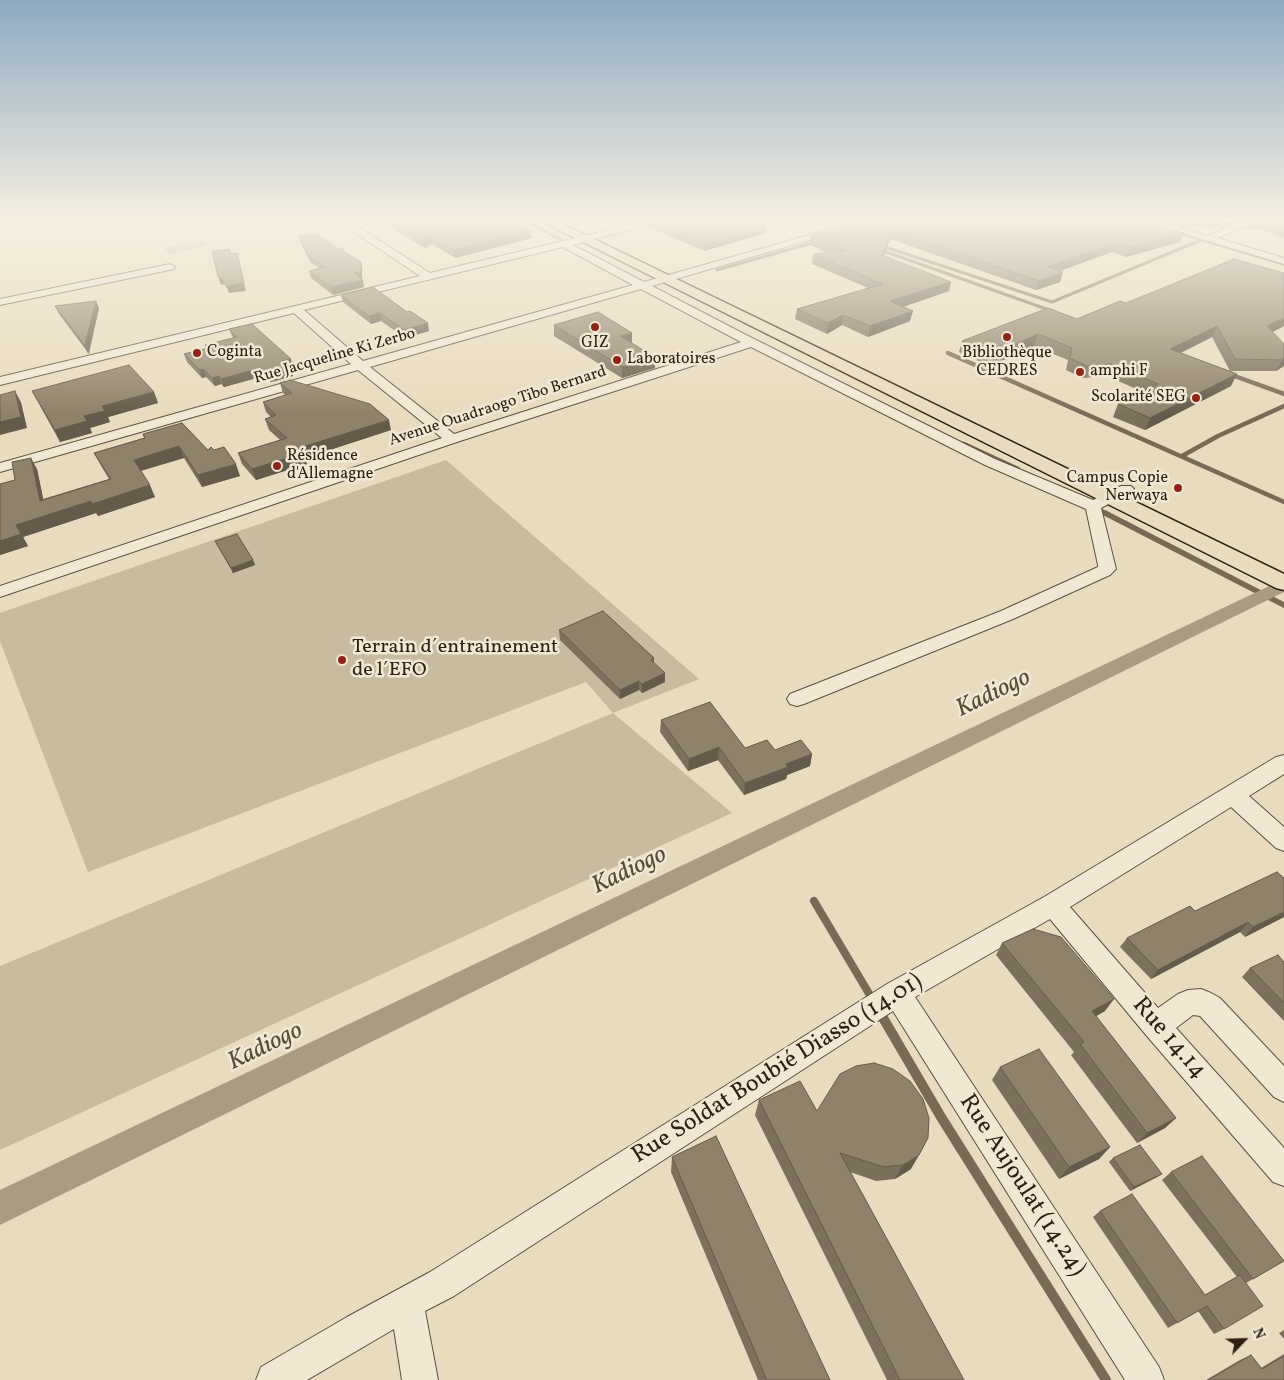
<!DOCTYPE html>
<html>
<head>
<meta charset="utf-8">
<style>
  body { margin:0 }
  #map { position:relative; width:1284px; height:1380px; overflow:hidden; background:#e9dbbd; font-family:Vollkorn,serif }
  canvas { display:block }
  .north { position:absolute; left:1219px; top:1315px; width:50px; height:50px; -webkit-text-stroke:4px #f1e8d4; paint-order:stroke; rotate:66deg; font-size:14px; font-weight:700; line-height:20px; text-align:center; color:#2d2111 }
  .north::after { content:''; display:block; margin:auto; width:18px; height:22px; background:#2d2111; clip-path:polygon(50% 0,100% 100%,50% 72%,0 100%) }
</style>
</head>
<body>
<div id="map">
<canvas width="1284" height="1380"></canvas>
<div class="north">N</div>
</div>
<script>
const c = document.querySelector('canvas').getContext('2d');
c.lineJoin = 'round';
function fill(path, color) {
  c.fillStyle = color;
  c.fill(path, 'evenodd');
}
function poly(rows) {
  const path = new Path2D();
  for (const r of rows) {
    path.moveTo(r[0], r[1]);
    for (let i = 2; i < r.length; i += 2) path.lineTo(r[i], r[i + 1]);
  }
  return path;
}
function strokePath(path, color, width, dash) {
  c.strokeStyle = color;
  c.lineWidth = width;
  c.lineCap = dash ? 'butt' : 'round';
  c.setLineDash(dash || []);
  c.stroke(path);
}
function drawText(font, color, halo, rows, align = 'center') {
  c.font = font + ' Vollkorn,serif';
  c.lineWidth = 5;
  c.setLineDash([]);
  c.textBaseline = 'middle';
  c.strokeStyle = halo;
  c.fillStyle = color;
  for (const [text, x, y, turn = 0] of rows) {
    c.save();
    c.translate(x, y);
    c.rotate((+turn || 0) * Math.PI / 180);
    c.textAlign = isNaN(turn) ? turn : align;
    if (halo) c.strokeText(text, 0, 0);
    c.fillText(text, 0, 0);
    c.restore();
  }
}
const green = poly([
  [203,239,210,245,170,254,163,248],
  [446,460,699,679,613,713,732,813,0,1150,0,966,613,713,586,682,88,872,0,641,0,613]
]);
const streamFar4 = poly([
  [528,222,569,244],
  [1175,232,1284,264],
  [879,245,1052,302,1201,240],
  [878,249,1052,311],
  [717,270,819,241]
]);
const streamFar3 = poly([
  [948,353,1284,502],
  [1229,374,1284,394],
  [964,444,1018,469],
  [1182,456,1218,436,1284,406],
  [1094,507,1107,514]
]);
const streamFar2 = poly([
  [1105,513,1284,605]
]);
const streamFar1 = poly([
  [814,901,874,1002]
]);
const stream = poly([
  [879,1011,941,1117,1106,1380]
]);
const canal = poly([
  [1284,579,1284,592,0,1225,0,1190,1284,579]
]);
const minor = poly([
  [339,222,351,222,430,273,642,222,659,222,573,245,644,282,855,222,871,222,652,286,746,335,995,459,1093,500,1121,486,1131,486,1134,489,1131,492,1101,508,1116,569,1110,575,1013,619,804,704,797,706,790,704,787,699,790,694,1001,611,1098,567,1098,565,1086,509,985,465,751,347,457,442,0,597,0,586,442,438,358,370,0,472,0,463,351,364,294,313,0,385,0,377,420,276,339,222],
  [563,247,633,285,363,361,304,310,563,247],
  [641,289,741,342,454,434,370,367,641,289],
  [1145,222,1161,222,1207,236,1240,222,1256,222,1217,238,1284,258,1284,264,1145,222],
  [170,264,175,267,174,269,0,305,0,299,170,264],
  [1284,755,1284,774,1249,796,1284,827,1284,851,1276,848,1231,807,1070,907,1158,1008,1178,994,1188,990,1201,989,1211,993,1220,998,1284,1066,1284,1102,1274,1097,1200,1016,1193,1015,1176,1028,1284,1148,1284,1186,1273,1182,1146,1035,1050,919,915,997,1159,1367,1164,1380,1125,1380,893,1011,454,1296,425,1311,438,1380,402,1380,394,1329,307,1380,256,1380,261,1367,347,1317,430,1272,887,984,1044,897,1276,757,1284,755]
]);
const major = poly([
  [543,222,559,222,1284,574,1284,590,1276,588,543,222]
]);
const wall = poly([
  [382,222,513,222,532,238,455,258,432,244,425,248],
  [648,222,754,222,767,227,766,233,704,251,648,227],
  [862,222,1180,242,1126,257,1112,252,1059,271,1063,272,1060,282,1036,290,890,239,884,256,951,282,949,291,903,307,910,321,868,337,842,325,827,334,795,319,797,309,868,288,812,264,813,254,827,253,810,245,811,236],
  [1168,222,1235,222,1222,228,1180,226],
  [1248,222,1284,222,1284,238,1260,229,1245,229],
  [299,236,339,249,361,262,362,269,362,279,364,287,333,295,311,278,309,271,319,268,310,262,301,243],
  [1284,273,1284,326,1272,332,1284,366,1276,371,1231,371,1231,386,1145,430,1113,417,1118,404,1143,392,1107,376,1083,378,1066,370,1068,360,1034,346,990,366,959,352,962,341,1077,319,1126,303],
  [1212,337,1230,371,1181,353],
  [341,295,429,331,405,338,381,321,371,324,343,302],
  [55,306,99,308,89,354,59,314],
  [554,325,655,368,622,378,554,336],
  [229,329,293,367,290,368,293,376,271,382,264,376,224,387,221,384,215,386,206,377,202,378,187,362,184,354,206,349,205,345,233,338],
  [280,383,391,430,305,458,307,464,256,480,242,464,238,453,280,440,269,430,265,419,271,417,266,412,263,402,285,395,283,393],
  [32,391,154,392,158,403,108,417,110,422,90,428,92,433,60,442,38,402],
  [143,434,208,450,240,476,202,487,184,458,141,471,155,497,98,516,96,513,23,537,28,546,0,555,0,484,15,480,37,469,43,499,109,479,100,464,94,453,144,438],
  [215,541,253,560,255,565,233,573,217,545],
  [559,630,654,658,654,663,665,682,642,693,639,690,620,699,560,640],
  [661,720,745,748,775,750,812,754,810,766,787,775,786,779,744,795,718,760,688,771,660,732],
  [1195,911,1284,917,1245,937,1240,932,1151,979,1120,947,1127,938],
  [1002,943,1105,1011,1096,1016,1176,1118,1165,1128,1137,1143,1071,1055,1074,1052,996,955],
  [1284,962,1284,1021,1242,977,1250,968],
  [1000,1067,1110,1147,1099,1159,1059,1179,992,1080],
  [759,1100,817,1111,911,1169,895,1179,876,1181,850,1172,964,1380,887,1380,755,1115],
  [672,1157,830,1380,758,1380,671,1172],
  [1113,1158,1162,1174,1157,1177,1130,1191,1109,1162],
  [1171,1172,1284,1261,1246,1283,1224,1329,1214,1334,1198,1311,1168,1328,1093,1217,1100,1211,1205,1295,1237,1277,1162,1180],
  [1284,1330,1284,1339,1279,1333],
  [1284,1354,1284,1380,1206,1380,1240,1360,1251,1355,1261,1368]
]);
const shadedWall = poly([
  [1224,222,1235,222,1222,228],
  [767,227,766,233,704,251,704,245],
  [531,230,532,238,455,258,454,250],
  [892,230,890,239,881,265,882,255],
  [1184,233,1180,242,1126,257,1130,248],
  [431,237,432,244,425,248,424,240],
  [1115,243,1112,252,1044,277,1047,267],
  [237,253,246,291,229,293,226,286],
  [361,262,362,269,362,279,354,273],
  [1063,272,1060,282,1036,290,1039,281],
  [218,277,222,277,225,284,221,285],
  [363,280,364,287,333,295,331,287],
  [951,282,949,291,888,312,890,301],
  [96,301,99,308,88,354,85,346],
  [913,311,910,321,868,337,870,326],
  [380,313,381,321,371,324,369,316],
  [843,315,842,325,827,334,828,323],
  [1284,318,1284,326,1261,338,1267,326],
  [428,323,429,331,405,338,404,330],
  [1217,326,1212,337,1165,360,1170,349],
  [632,333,632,343,620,336],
  [1038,334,1034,346,990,366,994,354],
  [655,357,655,368,622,378,622,367],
  [1284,358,1284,366,1276,371,1282,360],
  [291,359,293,367,290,368,293,376,271,382,268,374,282,361],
  [261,368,264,376,224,387,221,379],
  [203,369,206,377,202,378,200,370],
  [1237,374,1231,386,1145,430,1150,418],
  [219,376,221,384,215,386,212,378],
  [15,391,21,402,27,428,0,435,0,422],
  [154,392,158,403,108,417,110,422,90,428,92,433,60,442,55,430,102,406],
  [389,420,391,430,305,458,307,464,256,480,252,469,299,448],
  [179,446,184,458,139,471,134,460],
  [31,458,37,469,46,512,40,501],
  [236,464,240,476,202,487,198,475],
  [150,485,155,497,98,516,92,504],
  [91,501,96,513,23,537,28,546,0,555,0,541,16,525],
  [253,560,255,565,233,573,231,568],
  [665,673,665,682,642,693,642,684],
  [639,681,639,690,620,699,620,690],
  [719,747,718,760,688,771,689,759],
  [812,754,810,766,787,775,786,779,744,795,745,783,786,764],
  [1284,912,1284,917,1245,937,1253,927],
  [1248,922,1240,932,1151,979,1158,970],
  [1114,999,1105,1011,1084,1023,1092,1011],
  [1176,1118,1165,1128,1137,1143,1147,1133],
  [1110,1147,1099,1159,1059,1179,1069,1167],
  [919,1155,911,1169,895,1179,903,1165],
  [1162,1174,1157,1177,1130,1191,1134,1187]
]);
const building = poly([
  [393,222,513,222,531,230,454,250,431,237,424,240,393,222],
  [650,222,754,222,767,227,704,245,650,222],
  [862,222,1149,222,1184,233,1130,248,1115,243,1047,267,1063,272,1039,281,892,230,882,255,951,282,890,301,913,311,870,326,843,315,828,323,797,309,883,284,813,254,845,251,811,236,862,222],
  [1270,222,1284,222,1284,227,1270,222],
  [317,234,339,249,342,248,344,252,361,262,361,272,354,273,363,280,331,287,309,271,326,267,308,255,299,236,317,234],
  [229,249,231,254,237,253,244,283,226,286,222,277,218,277,212,251,229,249],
  [1234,259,1284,273,1284,318,1267,326,1284,344,1284,358,1282,360,1235,359,1217,326,1170,349,1237,374,1150,418,1118,404,1158,384,1111,364,1087,366,1070,358,1072,348,1038,334,994,354,962,341,1048,308,1077,319,1120,301,1126,303,1234,259],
  [373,287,407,312,410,311,428,323,404,330,380,313,369,316,341,295,373,287],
  [96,301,85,345,85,346,55,306,96,301],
  [598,312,632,333,620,336,655,357,622,367,554,325,598,312],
  [252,324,291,359,282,361,290,368,268,374,261,368,221,379,219,376,212,378,203,369,200,370,184,354,208,348,205,345,237,337,229,329,252,324],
  [129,365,154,392,102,406,105,411,84,416,87,421,55,430,32,391,129,365],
  [290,380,370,404,389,420,299,448,304,453,252,469,238,453,287,438,265,419,276,415,263,402,292,393,280,383,290,380],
  [15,391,21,417,0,422,0,395,15,391],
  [182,423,208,450,211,447,214,450,224,447,236,464,198,475,179,446,134,460,150,485,92,504,91,501,16,525,21,534,0,541,0,484,15,480,12,462,31,458,40,501,111,479,94,453,145,438,143,434,182,423],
  [237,534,253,560,231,568,215,541,237,534],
  [603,611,654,658,651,660,665,673,642,684,639,681,620,690,559,630,603,611],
  [710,702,745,748,767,740,775,750,801,740,812,754,786,764,788,767,745,783,719,747,689,759,661,720,710,702],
  [1277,872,1284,878,1284,912,1253,927,1248,922,1158,970,1127,938,1190,906,1195,911,1277,872],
  [1033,929,1061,937,1114,999,1092,1011,1176,1118,1147,1133,1080,1044,1084,1042,1002,943,1033,929],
  [1278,955,1284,962,1284,1003,1250,968,1278,955],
  [1039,1049,1110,1147,1069,1167,1000,1067,1039,1049],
  [874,1063,893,1069,910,1081,923,1099,929,1118,928,1138,919,1155,903,1165,884,1167,840,1153,964,1380,900,1380,759,1100,800,1081,817,1111,840,1074,856,1066,874,1063],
  [716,1136,830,1380,767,1380,672,1157,716,1136],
  [1140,1145,1162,1174,1134,1187,1113,1158,1140,1145],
  [1202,1156,1284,1261,1253,1279,1171,1172,1202,1156],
  [1132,1194,1205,1295,1240,1275,1263,1306,1224,1329,1207,1306,1177,1323,1100,1211,1132,1194],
  [1251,1355,1262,1369,1284,1356,1284,1380,1211,1380,1210,1379,1251,1355]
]);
const markers = [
  [595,327,5,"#8f2418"],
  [1007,337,5,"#8f2418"],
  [197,353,5,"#8f2418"],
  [617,360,5,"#8f2418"],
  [1080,372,5,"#8f2418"],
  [1196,398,5,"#8f2418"],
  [277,466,5,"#8f2418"],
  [1178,488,5,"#8f2418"],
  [342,660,5,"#8f2418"]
];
const farPoinames = [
  ["GIZ",595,344,"center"],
  ["Coginta",207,353],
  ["Bibliothèque",1007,354,"center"],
  ["CEDRES",1007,372,"center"],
  ["Laboratoires",627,360],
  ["amphi F",1090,372],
  ["Scolarité SEG",1186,398,"right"],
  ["Résidence",287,457],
  ["d'Allemagne",287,475],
  ["Campus Copie",1168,479,"right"],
  ["Nerwaya",1168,497,"right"]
];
const farStreetnames = [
  ["Rue Jacqueline Ki Zerbo",335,357,-16],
  ["Avenue Ouadraogo Tibo Bernard",498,407,-18]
];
const poiNames = [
  ["Terrain d´entrainement",352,648],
  ["de l´EFO",352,671]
];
const nearStreetnames = [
  ["Rue 14.14",1168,1039,49],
  ["Rue Soldat Boubié Diasso (14.01)",778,1070,-32],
  ["Rue Aujoulat (14.24)",1021,1186,57]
];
const nearWaternames = [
  ["Kadiogo",994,695,-26],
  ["Kadiogo",630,872,-26],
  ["Kadiogo",266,1048,-26]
];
fill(green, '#c9bba0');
strokePath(streamFar4, '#776b55', 3);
strokePath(streamFar3, '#776b55', 4.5);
strokePath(streamFar2, '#776b55', 5.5);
strokePath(streamFar1, '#776b55', 8);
strokePath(stream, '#776b55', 10);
fill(canal, '#a99c83');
strokePath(minor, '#5c503c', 2);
strokePath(major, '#2d2111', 3);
fill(minor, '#f1e8d4');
fill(major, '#e9dbbd');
fill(wall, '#7b705b');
fill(shadedWall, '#645b4a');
fill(building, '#8f826a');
strokePath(building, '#645b4a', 1);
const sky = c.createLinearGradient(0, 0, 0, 415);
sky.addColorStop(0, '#8faac0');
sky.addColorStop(0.53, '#f5efe1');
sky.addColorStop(1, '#f5efe100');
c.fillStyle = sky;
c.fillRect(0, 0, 1284, 415);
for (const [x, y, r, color] of markers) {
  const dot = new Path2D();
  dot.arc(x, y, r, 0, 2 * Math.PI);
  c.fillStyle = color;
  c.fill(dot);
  strokePath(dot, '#f1e8d4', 2);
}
drawText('16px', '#2d2111', '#f1e8d4', farPoinames, 'left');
drawText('16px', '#2d2111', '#f1e8d4', farStreetnames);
drawText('20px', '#2d2111', '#f1e8d4', poiNames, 'left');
drawText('24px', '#2d2111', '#f1e8d4', nearStreetnames);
drawText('italic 25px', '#584c39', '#f1e8d4', nearWaternames);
</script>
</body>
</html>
